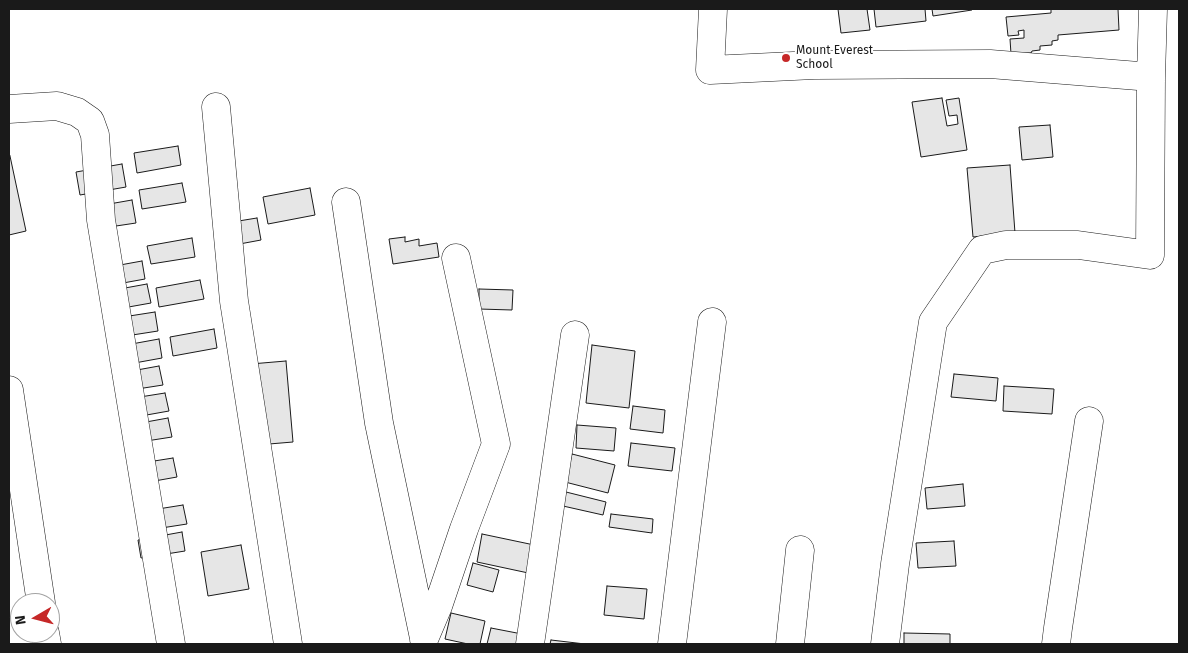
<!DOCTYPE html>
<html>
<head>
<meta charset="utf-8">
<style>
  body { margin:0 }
  #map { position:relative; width:1188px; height:653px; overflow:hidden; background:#fff; font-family:"Fira Sans",sans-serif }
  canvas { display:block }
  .frame { position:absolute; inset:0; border:10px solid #1a1a1a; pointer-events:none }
  .north { position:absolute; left:10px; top:593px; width:50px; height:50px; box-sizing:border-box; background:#fff; border:1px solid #a3a3a3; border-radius:50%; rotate:262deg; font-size:14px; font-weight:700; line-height:20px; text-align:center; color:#1a1a1a }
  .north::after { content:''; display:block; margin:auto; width:18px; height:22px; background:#c62828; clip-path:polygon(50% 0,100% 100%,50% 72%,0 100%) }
</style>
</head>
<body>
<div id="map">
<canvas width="1188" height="653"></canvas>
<div class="frame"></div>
<div class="north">N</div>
</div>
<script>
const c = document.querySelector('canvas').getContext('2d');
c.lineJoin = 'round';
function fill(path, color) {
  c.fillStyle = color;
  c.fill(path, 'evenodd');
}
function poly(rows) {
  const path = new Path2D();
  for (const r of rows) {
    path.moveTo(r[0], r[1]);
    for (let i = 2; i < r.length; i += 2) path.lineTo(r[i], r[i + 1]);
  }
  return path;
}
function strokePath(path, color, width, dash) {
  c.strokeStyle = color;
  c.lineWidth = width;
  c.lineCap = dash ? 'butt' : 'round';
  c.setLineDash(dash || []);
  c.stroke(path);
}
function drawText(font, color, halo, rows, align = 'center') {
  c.font = font + ' "Fira Sans",sans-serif';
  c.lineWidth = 4;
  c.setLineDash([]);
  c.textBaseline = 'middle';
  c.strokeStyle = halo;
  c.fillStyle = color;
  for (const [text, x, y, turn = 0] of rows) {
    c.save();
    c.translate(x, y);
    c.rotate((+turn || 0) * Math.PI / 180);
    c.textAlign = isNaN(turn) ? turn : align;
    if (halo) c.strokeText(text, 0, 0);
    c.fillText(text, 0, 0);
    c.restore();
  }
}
const building = poly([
  [838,9,867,9,870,30,841,33,838,9],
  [874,9,925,9,926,21,876,27,874,9],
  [932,9,972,9,972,10,933,16,932,9],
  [1051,9,1118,9,1119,30,1058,35,1058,40,1052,41,1052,45,1040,46,1040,50,1032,51,1031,53,1011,54,1010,39,1024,38,1024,30,1018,31,1019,35,1008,36,1006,17,1051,13,1051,9],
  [942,98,947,126,958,124,957,115,949,116,946,100,959,98,967,150,921,157,912,102,942,98],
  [1050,125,1053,157,1022,160,1019,127,1050,125],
  [178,146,181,165,137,173,134,153,178,146],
  [10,156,26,231,9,235,9,157,10,156],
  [122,164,126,187,80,195,76,172,122,164],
  [1010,165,1015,233,973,237,967,168,1010,165],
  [182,183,186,202,142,209,139,190,182,183],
  [310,188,315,215,268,224,263,197,310,188],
  [132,200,136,223,96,229,92,207,132,200],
  [257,218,261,240,218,248,214,225,257,218],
  [405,237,405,242,419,239,419,246,437,243,439,257,393,264,389,239,405,237],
  [192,238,195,257,151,264,147,246,192,238],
  [142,261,145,279,101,287,98,269,142,261],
  [200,280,204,299,159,307,156,288,200,280],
  [147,284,151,303,106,311,103,292,147,284],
  [479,289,513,290,512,310,479,309,479,289],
  [155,312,158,331,113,338,110,319,155,312],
  [214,329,217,348,173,356,170,337,214,329],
  [159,339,162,358,118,366,115,347,159,339],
  [592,345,635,351,629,408,586,403,592,345],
  [286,361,293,442,245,446,239,365,286,361],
  [159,366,163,385,118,392,115,374,159,366],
  [954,374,998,378,996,401,951,397,954,374],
  [1004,386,1054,389,1052,414,1003,411,1004,386],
  [165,393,169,411,124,419,121,400,165,393],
  [633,406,665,410,663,433,630,429,633,406],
  [168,418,172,437,127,444,124,426,168,418],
  [577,425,616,428,614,451,576,448,577,425],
  [631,443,675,448,672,471,628,466,631,443],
  [572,454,615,465,608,493,565,482,572,454],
  [173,458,177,477,132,485,129,465,173,458],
  [963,484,965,506,927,509,925,488,963,484],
  [566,492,606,502,603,515,563,506,566,492],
  [183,505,187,524,142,531,139,512,183,505],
  [611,514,653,519,652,533,609,527,611,514],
  [182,532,185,551,141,558,138,540,182,532],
  [482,534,539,546,533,574,477,562,482,534],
  [954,541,956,566,918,568,916,543,954,541],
  [241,545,249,589,208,596,201,552,241,545],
  [473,563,499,570,493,592,467,585,473,563],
  [607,586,647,589,644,619,604,615,607,586],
  [451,613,485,621,480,644,468,644,445,639,451,613],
  [491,628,522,634,520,644,487,644,491,628],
  [904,633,950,634,950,644,904,644,904,633],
  [551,640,585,644,550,644,551,640]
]);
const minor = poly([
  [713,9,710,70,814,65,990,64,1151,77],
  [216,107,234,301,288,644],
  [9,109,57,106,77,112,90,121,95,135,101,220,171,644],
  [346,202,379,423,424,638],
  [9,390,41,603],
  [45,633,47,644],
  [424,639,438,606,464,529,496,444,456,258],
  [530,644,575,335],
  [672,644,712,322],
  [790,644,800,550],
  [885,644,895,564,933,322,982,250,1006,245,1078,245,1150,255,1151,77,1153,9],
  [1056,644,1058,628,1089,421]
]);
const markers = [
  [786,58,5,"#c62828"]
];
const poiNames = [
  ["Mount Everest",796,51],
  ["School",796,65]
];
fill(building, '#e6e6e6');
strokePath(building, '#1a1a1a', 1);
strokePath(minor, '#1a1a1a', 29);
strokePath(minor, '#fff', 28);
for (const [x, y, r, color] of markers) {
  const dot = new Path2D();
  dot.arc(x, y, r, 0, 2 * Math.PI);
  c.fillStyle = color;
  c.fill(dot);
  strokePath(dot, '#fff', 2);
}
drawText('12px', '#1a1a1a', '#fff', poiNames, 'left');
</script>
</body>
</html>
